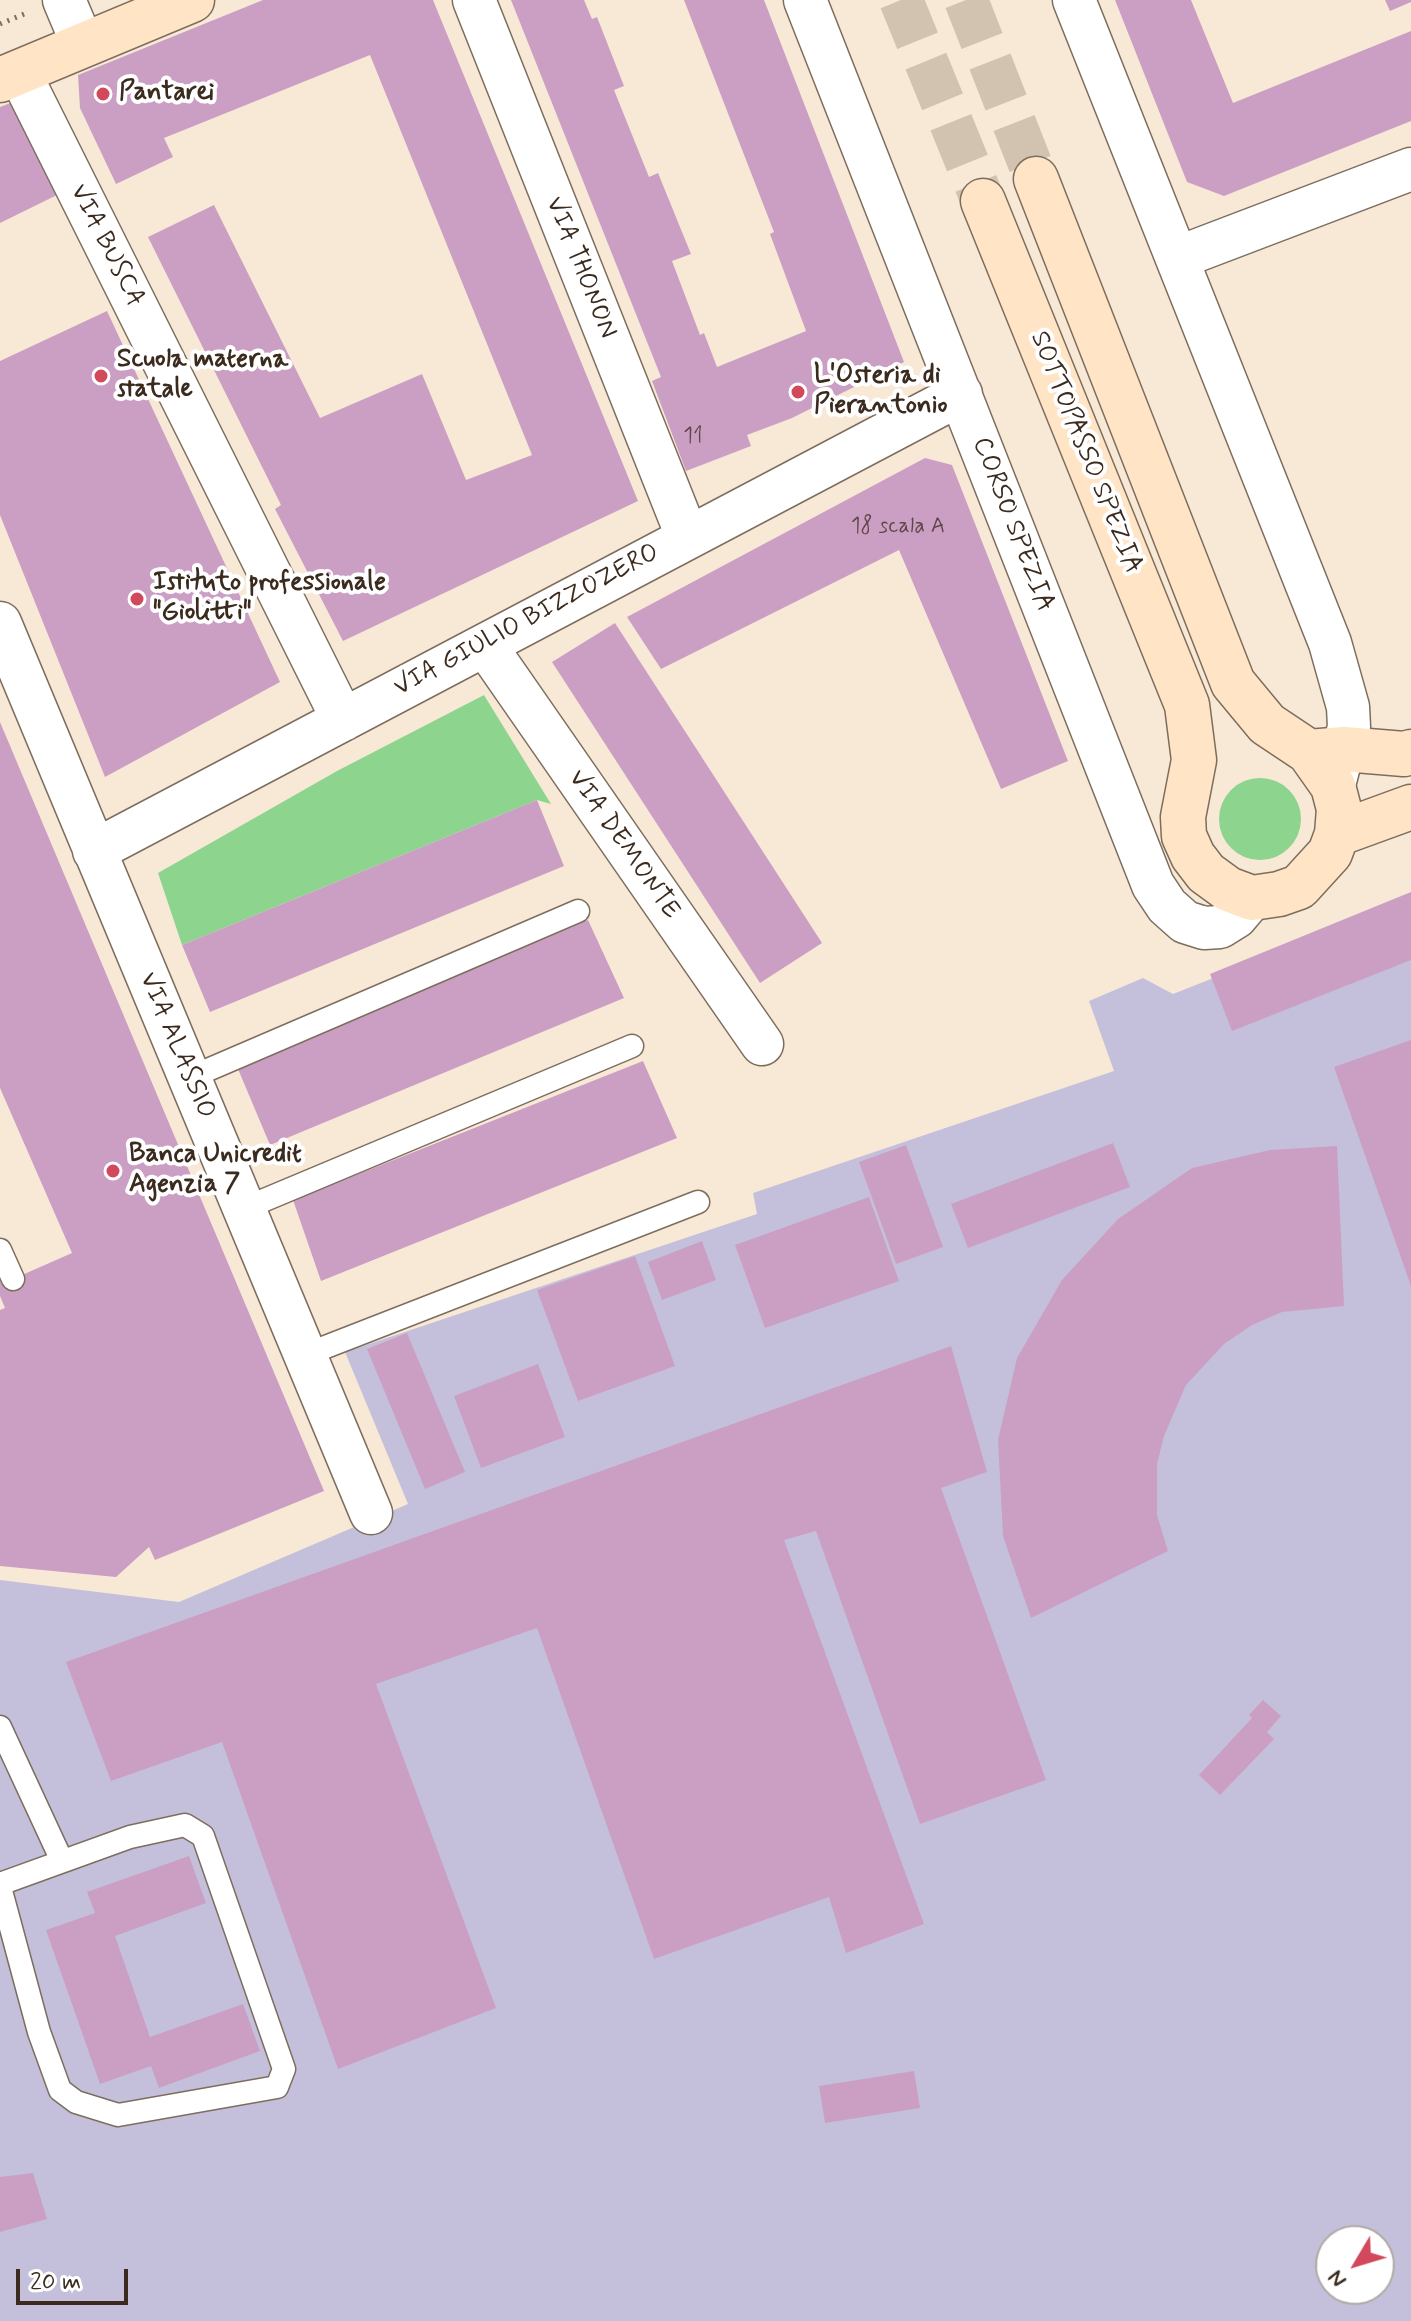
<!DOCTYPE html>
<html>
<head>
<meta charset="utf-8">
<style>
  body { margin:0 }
  #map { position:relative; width:1411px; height:2321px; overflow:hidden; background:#f8e9d6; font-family:Mynerve,sans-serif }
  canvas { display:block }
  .north { position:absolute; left:1315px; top:2225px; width:80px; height:80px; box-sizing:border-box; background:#fff; border:2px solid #b1aaa5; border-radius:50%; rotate:232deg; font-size:22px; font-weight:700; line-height:32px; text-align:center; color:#3b2a1e }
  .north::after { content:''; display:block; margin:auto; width:28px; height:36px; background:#d1495b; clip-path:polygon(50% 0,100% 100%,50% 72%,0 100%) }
  .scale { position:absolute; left:16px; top:2269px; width:112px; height:36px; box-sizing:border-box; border:4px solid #3b2a1e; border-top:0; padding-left:10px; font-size:24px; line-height:28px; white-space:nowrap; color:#3b2a1e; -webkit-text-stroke:6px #fff; paint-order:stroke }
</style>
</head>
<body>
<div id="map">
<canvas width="1411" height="2321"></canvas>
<div class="north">N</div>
<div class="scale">20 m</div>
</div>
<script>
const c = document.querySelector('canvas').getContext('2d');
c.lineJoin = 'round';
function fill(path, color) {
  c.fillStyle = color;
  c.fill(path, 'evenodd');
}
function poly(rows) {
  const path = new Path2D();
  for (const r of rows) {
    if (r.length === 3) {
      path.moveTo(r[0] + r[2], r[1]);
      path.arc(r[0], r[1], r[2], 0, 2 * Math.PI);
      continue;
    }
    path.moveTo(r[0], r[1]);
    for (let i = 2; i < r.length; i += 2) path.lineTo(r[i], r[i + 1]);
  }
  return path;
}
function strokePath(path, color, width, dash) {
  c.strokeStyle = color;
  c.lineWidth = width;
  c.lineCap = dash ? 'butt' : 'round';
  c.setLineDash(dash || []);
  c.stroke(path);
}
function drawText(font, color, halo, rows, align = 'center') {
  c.font = font + ' Mynerve,sans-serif';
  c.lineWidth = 8;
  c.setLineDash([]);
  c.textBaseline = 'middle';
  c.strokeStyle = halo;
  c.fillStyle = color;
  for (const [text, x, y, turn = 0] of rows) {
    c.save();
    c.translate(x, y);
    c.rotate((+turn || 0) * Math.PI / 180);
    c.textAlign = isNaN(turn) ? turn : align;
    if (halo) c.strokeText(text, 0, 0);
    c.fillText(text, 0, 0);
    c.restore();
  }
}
const industrial = poly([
  [1411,900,1411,2321,0,2321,0,1580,179,1602,408,1504,345,1352,757,1214,753,1193,1114,1071,1089,1001,1143,978,1173,994],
  [1331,2241,1379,2241,1379,2289,1331,2289]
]);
const green = poly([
  [484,695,551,804,537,800,182,945,158,873,337,771],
  [1260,819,41]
]);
const building = poly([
  [263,0,433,0,638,501,343,641,275,509,281,505,148,237,214,205,320,418,422,374,466,480,532,455,370,55,164,138,173,157,116,184,80,108,78,75],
  [511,0,584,0,592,19,597,17,624,86,614,90,649,177,658,173,691,254,672,261,700,335,704,333,717,367,806,331,770,234,774,232,684,0,764,0,904,362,792,418,747,435,751,446,686,471,652,381,661,377],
  [1115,0,1191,0,1233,103,1411,31,1411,121,1224,196,1187,182],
  [1385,0,1411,0,1411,2,1390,11],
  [13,102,57,195,0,223,0,107],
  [107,311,280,682,105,777,0,515,0,361],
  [925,458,952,465,1068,761,1001,789,899,550,661,669,627,617],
  [615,623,822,943,760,983,552,662],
  [0,722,324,1491,155,1560,149,1547,116,1577,0,1566,0,1310,5,1308,0,1296,0,1281,13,1279,72,1253,0,1088],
  [537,800,564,866,210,1012,182,945],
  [1411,892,1411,960,1232,1031,1210,974],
  [588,920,624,998,270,1145,238,1069],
  [1411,1040,1411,1286,1334,1067],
  [643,1061,677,1138,321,1281,293,1200],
  [1113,1143,1130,1187,968,1248,951,1204],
  [906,1145,943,1247,896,1264,859,1162],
  [1337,1146,1344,1306,1282,1312,1252,1325,1224,1344,1186,1385,1164,1436,1157,1464,1157,1515,1168,1551,1031,1618,1003,1536,998,1440,1017,1358,1062,1280,1118,1219,1192,1168,1270,1150],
  [869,1197,899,1281,765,1328,735,1245],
  [702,1241,716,1280,662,1300,648,1262],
  [635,1256,675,1366,578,1401,537,1290],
  [407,1333,465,1472,425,1489,367,1349],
  [951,1346,987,1472,941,1488,1046,1780,920,1824,816,1531,784,1540,924,1924,846,1953,829,1897,654,1959,537,1628,376,1684,496,2008,338,2069,222,1742,111,1781,66,1662],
  [538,1364,565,1437,481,1468,454,1396],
  [1263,1700,1281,1716,1267,1732,1274,1739,1220,1795,1199,1775,1252,1718,1249,1715],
  [189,1856,206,1903,115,1936,150,2037,243,2004,260,2051,159,2088,151,2066,100,2084,46,1930,95,1913,87,1892],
  [914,2071,920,2108,825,2123,819,2086],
  [33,2173,47,2219,0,2232,0,2177]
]);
const secondaryTunnel = poly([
  [901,0,983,201],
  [966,0,1036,179]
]);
const path = poly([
  [0,24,29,12]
]);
const lane = poly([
  [189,1078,578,911],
  [243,1209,632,1046],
  [0,1250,13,1279],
  [305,1355,698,1202],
  [0,1727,62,1861],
  [0,1884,130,1837,185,1825,203,1836,284,2069,277,2087,118,2115,76,2102,60,2090,39,2032,0,1887]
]);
const street = poly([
  [64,0,83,45],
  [474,0,687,536],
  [805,0,1153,885,1167,906,1185,922,1204,928,1220,927,1236,917,1252,898],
  [1074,0,1330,643,1348,707,1349,727,1335,781],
  [19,72,343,720],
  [1177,258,1411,169],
  [0,623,371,1513],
  [485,645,762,1044],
  [94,851,961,394]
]);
const secondary = poly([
  [0,80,192,0],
  [983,201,1187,705,1194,760,1183,817,1184,836,1193,856,1206,873,1228,889,1252,898,1279,894,1299,887,1330,853,1337,834,1339,809,1333,786,1309,752,1267,724,1233,683,1036,179],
  [1309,752,1344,749,1404,754,1411,752],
  [1337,834,1411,807]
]);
const markers = [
  [103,94,8,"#d1495b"],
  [101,376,8,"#d1495b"],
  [798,392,8,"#d1495b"],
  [137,599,8,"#d1495b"],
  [113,1171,8,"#d1495b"]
];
const numberNames = [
  ["11",693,437],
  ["18 scala A",898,527]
];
const poiNames = [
  ["Pantarei",119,94],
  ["Scuola materna",117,361],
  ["statale",117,391],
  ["L'Osteria di",814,377],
  ["Pierantonio",814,407],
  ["Istituto professionale",153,584],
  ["\"Giolitti\"",153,614],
  ["Banca Unicredit",129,1156],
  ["Agenzia 7",129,1186]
];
const streetNames = [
  ["VIA BUSCA",106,246,63],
  ["VIA THONON",580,268,68],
  ["SOTTOPASSO SPEZIA",1085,453,68],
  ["CORSO SPEZIA",1012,525,69],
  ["VIA GIULIO BIZZOZERO",527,621,-28],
  ["VIA DEMONTE",623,845,55],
  ["VIA ALASSIO",176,1046,67]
];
fill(industrial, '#c4c0db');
fill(green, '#8dd48e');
fill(building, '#cb9fc4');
strokePath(secondaryTunnel, '#d2c3b1', 44, [44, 22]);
strokePath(lane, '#7d6d5e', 25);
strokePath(street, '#7d6d5e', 45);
strokePath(secondary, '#7d6d5e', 47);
strokePath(path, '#7d6d5e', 5, [2, 6]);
strokePath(lane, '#fff', 22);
strokePath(street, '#fff', 42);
strokePath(secondary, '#ffe4c6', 44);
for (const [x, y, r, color] of markers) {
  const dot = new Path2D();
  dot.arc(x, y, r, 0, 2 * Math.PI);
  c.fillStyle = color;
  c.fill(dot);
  strokePath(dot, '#fff', 3);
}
drawText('22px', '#5f4748', null, numberNames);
drawText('bold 26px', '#3b2a1e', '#fff', poiNames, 'left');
drawText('26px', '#3b2a1e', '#fff', streetNames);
</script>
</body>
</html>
